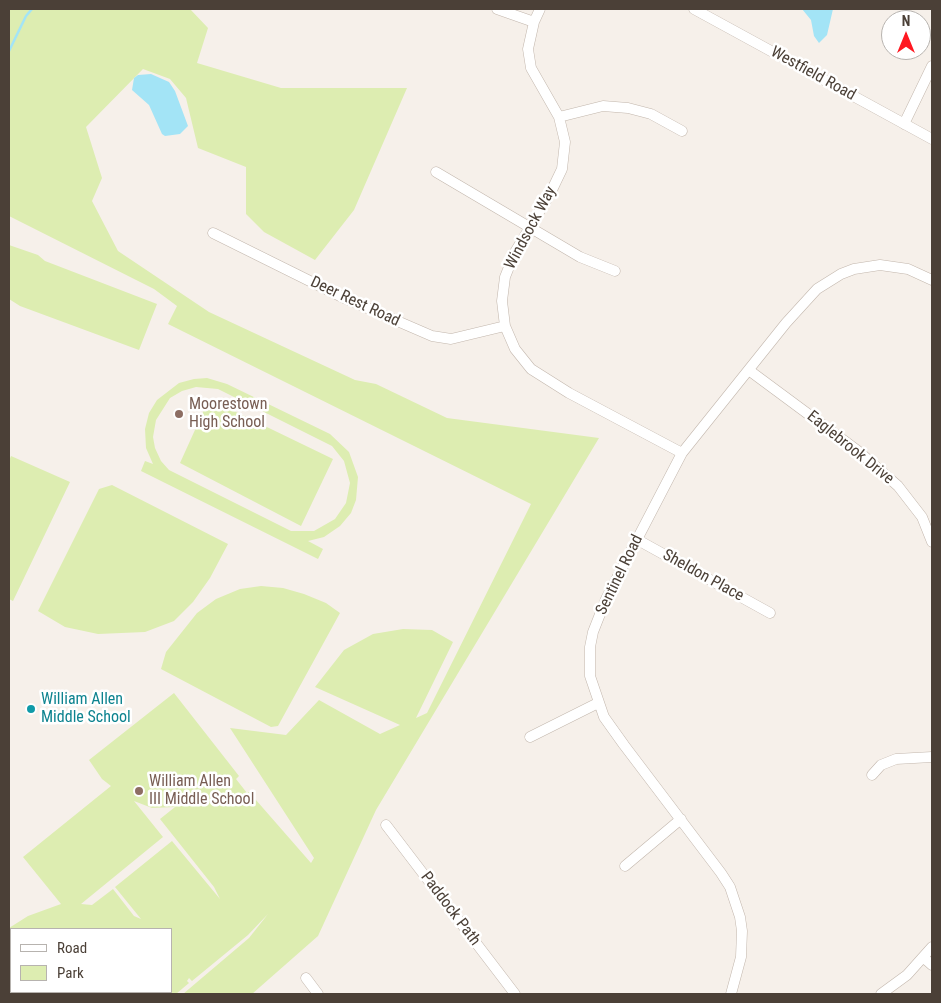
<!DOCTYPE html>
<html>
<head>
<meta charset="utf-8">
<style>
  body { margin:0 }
  #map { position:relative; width:941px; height:1003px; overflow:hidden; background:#f6f0ea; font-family:"Roboto Condensed",sans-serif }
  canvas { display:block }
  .frame { position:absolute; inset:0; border:10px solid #4b4037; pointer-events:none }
  .legend { position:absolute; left:10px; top:928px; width:162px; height:65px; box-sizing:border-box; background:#fff; border:1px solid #b7b3af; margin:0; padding:6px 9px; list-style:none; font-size:15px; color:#4b4037 }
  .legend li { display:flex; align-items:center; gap:10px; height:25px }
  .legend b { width:25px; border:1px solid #b7b3af }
  .north { position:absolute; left:881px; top:10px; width:50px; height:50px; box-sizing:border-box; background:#fff; border:1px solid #b7b3af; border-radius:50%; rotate:0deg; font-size:14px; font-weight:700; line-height:20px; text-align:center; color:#4b4037 }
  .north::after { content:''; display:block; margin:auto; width:18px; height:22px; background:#ff1821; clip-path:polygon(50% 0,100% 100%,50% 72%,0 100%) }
</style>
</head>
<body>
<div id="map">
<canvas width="941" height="1003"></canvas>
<div class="frame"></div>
<ul class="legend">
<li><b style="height:6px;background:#fff"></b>Road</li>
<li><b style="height:14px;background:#ddedb1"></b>Park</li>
</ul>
<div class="north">N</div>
</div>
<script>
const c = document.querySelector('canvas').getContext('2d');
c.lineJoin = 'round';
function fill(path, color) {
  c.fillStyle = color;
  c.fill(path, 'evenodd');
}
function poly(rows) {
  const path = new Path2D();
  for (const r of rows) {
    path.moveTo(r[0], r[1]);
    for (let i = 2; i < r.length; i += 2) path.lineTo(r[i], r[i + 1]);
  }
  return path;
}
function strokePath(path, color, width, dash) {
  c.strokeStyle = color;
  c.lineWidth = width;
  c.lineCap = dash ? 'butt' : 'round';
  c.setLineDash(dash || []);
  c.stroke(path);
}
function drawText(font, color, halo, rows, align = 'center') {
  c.font = font + ' "Roboto Condensed",sans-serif';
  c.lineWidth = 5;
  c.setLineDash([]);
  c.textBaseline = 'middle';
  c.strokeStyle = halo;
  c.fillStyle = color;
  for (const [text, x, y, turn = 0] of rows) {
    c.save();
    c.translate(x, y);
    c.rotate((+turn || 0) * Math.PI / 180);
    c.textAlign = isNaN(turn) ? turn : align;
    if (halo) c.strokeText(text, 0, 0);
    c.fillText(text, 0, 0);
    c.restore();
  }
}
const green = poly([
  [9,9,190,9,208,28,197,63,281,88,407,88,354,210,315,260,264,232,246,214,246,167,198,148,186,98,170,79,143,69,86,127,102,178,92,201,118,251,209,312,355,380,376,384,447,418,599,438,376,810,318,936,252,994,183,994,249,938,268,914,248,935,192,981,189,978,187,981,189,983,176,994,19,994,18,992,171,992,171,929,11,929,11,983,9,980,9,928,28,916,61,904,23,857,111,786,102,779,89,760,174,693,239,776,236,779,247,793,249,792,311,863,314,858,230,728,286,735,319,700,380,734,400,725,315,687,344,650,373,634,403,629,432,630,453,642,416,718,427,713,531,504,168,324,177,306,154,289,9,216],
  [134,801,152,808,175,807,160,819,214,887,220,899,172,841,115,887,141,919,134,916,113,889,92,905,81,904,163,837],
  [9,245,38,255,45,261,157,304,139,350,20,306,9,299],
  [207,378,227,384,330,434,349,452,358,477,356,500,351,513,340,526,324,537,308,541,323,549,318,559,141,471,145,461,153,464,146,448,145,429,149,413,157,400,179,383,194,379],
  [196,387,218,389,332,446,344,461,350,483,346,503,335,519,314,531,291,531,169,470,161,461,155,448,153,437,156,420,170,398,182,391],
  [209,399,333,459,301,526,180,463],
  [11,456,70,482,13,601,9,599,9,461],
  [112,485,228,544,210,578,193,602,174,621,145,632,98,634,65,627,38,611,99,489],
  [261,586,283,588,304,594,326,603,340,613,278,726,271,727,161,669,166,652,197,613,216,599,240,589]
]);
const water = poly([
  [802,9,833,9,827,35,819,43,814,36,811,20],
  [151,74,169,82,175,91,188,126,180,134,165,136,162,134,149,105,132,90,134,78,138,75]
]);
const stream = poly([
  [9,51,26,16,32,9]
]);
const minor = poly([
  [497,9,534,22],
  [540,9,534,22,528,49,531,68,559,117,565,142,562,169,550,194,515,252,505,277,502,301,505,326,515,349,531,369,569,393,682,453],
  [694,9,932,139],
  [559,117,603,106,628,108,651,114,682,131],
  [904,124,932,66],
  [436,172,580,257,615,271],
  [213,233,344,298,432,336,451,339,505,326],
  [750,371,858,451,898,486,922,517,932,542],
  [636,539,770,613],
  [530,737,598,703],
  [872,775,881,765,896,759,932,757],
  [386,825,515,994],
  [625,866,681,819],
  [924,958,932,965],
  [306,978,318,994],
  [731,994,741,957,742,931,740,917,730,887,721,873,624,745,604,717,590,676,590,647,593,632,606,599,682,453,786,323,817,289,841,274,854,269,880,265,908,269,932,280],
  [881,994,907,975,932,947]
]);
const markers = [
  [179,414,5,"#8d6e63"],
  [31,709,5,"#0f9aa8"],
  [139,791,5,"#8d6e63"]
];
const streetNames = [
  ["Westfield Road",813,74,29],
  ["Windsock Way",531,228,-62],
  ["Deer Rest Road",355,302,25],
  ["Eaglebrook Drive",850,448,39],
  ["Sentinel Road",620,575,-64],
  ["Sheldon Place",703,576,29],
  ["Paddock Path",450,909,53]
];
const educationNames = [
  ["Moorestown",189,405],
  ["High School",189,423],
  ["William Allen",149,782],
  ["III Middle School",149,800]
];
const cultureNames = [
  ["William Allen",41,700],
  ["Middle School",41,718]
];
fill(green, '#ddedb1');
fill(water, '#a3e4f6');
strokePath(stream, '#a3e4f6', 2.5);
strokePath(minor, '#c2b6ac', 11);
strokePath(minor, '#fff', 10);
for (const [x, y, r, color] of markers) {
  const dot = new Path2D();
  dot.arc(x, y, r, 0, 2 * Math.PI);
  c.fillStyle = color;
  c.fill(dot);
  strokePath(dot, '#fff', 2);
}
drawText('16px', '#4b4037', '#fff', streetNames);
drawText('16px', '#785e54', '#fff', educationNames, 'left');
drawText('16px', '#0d838f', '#fff', cultureNames, 'left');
</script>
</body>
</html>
